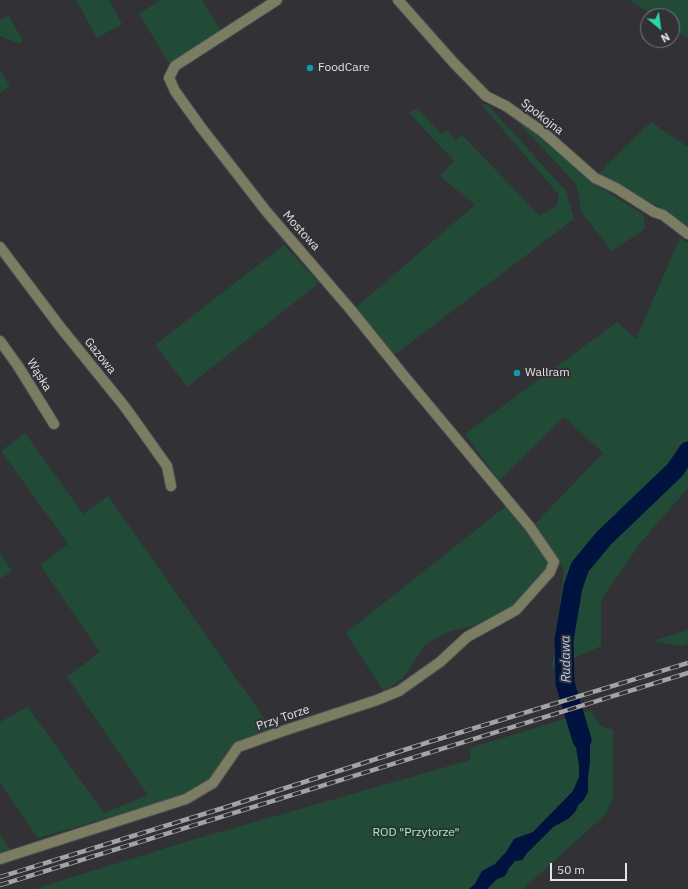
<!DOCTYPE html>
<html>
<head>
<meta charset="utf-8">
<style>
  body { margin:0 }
  #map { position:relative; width:688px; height:889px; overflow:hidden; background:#323135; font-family:"IBM Plex Sans",sans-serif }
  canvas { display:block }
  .north { position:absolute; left:640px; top:8px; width:40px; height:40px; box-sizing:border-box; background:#323135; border:1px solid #79787b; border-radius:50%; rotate:151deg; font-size:11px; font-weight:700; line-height:16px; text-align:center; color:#e3e2e5 }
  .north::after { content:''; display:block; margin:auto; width:14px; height:18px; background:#30d4aa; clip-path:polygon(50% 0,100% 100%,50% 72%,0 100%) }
  .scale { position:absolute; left:550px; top:863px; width:77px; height:18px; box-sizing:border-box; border:2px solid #e3e2e5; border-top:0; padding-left:5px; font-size:12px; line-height:14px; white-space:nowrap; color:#e3e2e5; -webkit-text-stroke:3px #323135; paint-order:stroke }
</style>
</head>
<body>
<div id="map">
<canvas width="688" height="889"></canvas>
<div class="north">N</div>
<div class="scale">50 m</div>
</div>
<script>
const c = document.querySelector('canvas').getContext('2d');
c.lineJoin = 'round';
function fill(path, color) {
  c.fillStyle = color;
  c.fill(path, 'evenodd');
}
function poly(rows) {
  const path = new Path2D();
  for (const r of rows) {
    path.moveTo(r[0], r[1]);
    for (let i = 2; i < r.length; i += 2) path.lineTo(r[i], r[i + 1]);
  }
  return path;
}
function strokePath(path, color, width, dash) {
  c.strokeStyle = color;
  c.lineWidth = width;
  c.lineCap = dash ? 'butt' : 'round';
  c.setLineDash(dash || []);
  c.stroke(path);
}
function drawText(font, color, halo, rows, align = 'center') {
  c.font = font + ' "IBM Plex Sans",sans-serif';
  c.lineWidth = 4;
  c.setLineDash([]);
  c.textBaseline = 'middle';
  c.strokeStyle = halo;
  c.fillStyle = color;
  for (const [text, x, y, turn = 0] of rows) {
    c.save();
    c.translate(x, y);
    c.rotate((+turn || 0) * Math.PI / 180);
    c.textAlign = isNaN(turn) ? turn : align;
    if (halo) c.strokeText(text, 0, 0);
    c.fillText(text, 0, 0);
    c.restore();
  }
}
const green = poly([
  [76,0,109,0,122,24,97,38],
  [160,0,202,0,221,31,169,63,139,14],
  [629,0,688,0,688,38,672,28,672,16,654,16],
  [9,16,23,41,21,44,0,36,0,20],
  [0,71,10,86,0,93],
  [487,104,566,191,574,219,393,356,354,309,475,205,440,176,454,161,409,113,417,108,442,134,447,131,456,140,462,135,540,216,557,205,559,195,482,105],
  [505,108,596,185,644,215,645,229,612,251,582,213,576,184],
  [651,122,688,147,688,230,660,207,597,175],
  [680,238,688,243,688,488,641,542,601,600,601,646,552,668,564,569,534,525,603,453,564,417,499,481,465,434,617,322,636,339],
  [284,245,319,283,187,387,155,345],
  [25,433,83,514,108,496,276,735,239,752,211,782,192,793,38,838,0,783,0,722,28,707,104,813,148,795,67,677,100,652,40,565,68,544,1,451],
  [506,506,551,563,532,595,507,614,479,624,445,633,426,644,403,678,384,692,346,633],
  [0,553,12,571,0,579],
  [688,630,688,644,682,646,652,641],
  [591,710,600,726,613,730,613,798,606,814,523,889,487,889,497,879,505,876,509,868,515,861,522,860,527,853,554,827,572,815,579,804,583,801,588,792,588,777,590,762,590,742,583,724,584,720,584,713],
  [571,717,575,737,577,754,579,764,579,777,573,791,533,832,516,838,503,856,495,864,482,871,475,884,469,889,34,889,192,840,470,760,470,748],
  [0,835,10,850,0,853]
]);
const water = poly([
  [584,713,583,724,590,742,590,762,588,777,588,792,583,801,579,804,575,812,568,819,553,827,527,853,522,860,515,861,509,868,505,876,497,879,487,889,469,889,475,884,482,871,495,864,506,852,514,839,533,832,573,791,579,777,579,764,577,754,575,737,571,717]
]);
const river = poly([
  [582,740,565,683,564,640,573,587,580,567,604,538,675,470,688,451]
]);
const minor = poly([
  [398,0,453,62,486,96,506,106,543,132,595,178,616,188,654,212,663,215,688,234],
  [0,247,61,328,125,407,167,466,171,486],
  [0,341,18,366,54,424],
  [0,859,186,799,213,783,238,747,280,732,377,700,399,691,440,662,467,637,516,610,550,572,554,562,530,527,405,377,351,310,266,211,200,126,175,91,169,78,175,66,277,0]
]);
const rail = poly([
  [0,877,220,809,429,742,688,663],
  [0,885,688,673]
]);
const markers = [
  [310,68,4,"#0f9aa8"],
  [517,373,4,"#0f9aa8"]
];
const poiNames = [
  ["FoodCare",318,68],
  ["Wallram",525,373]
];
const streetNames = [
  ["Spokojna",542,117,38],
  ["Mostowa",301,231,48],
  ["Gazowa",100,356,51],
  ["Wąska",39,375,58],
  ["Przy Torze",283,718,-19]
];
const parkNames = [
  ["ROD \"Przytorze\"",416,833]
];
const waterNames = [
  ["Rudawa",566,659,-91]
];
fill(green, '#214b37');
fill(water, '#00133f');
strokePath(river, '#00133f', 19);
strokePath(minor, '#4e4d51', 12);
strokePath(minor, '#7a7d62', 10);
strokePath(rail, '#a4a3a6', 4.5);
strokePath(rail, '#323135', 3, [9]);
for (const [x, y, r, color] of markers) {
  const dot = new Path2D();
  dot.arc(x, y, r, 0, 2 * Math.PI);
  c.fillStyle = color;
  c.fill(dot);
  strokePath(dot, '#323135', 1.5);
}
drawText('12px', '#e3e2e5', '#323135', poiNames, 'left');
drawText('12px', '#e3e2e5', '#323135', streetNames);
drawText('12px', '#93fac7', '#323135', parkNames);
drawText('italic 13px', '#b2cffd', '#323135', waterNames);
</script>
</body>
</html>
